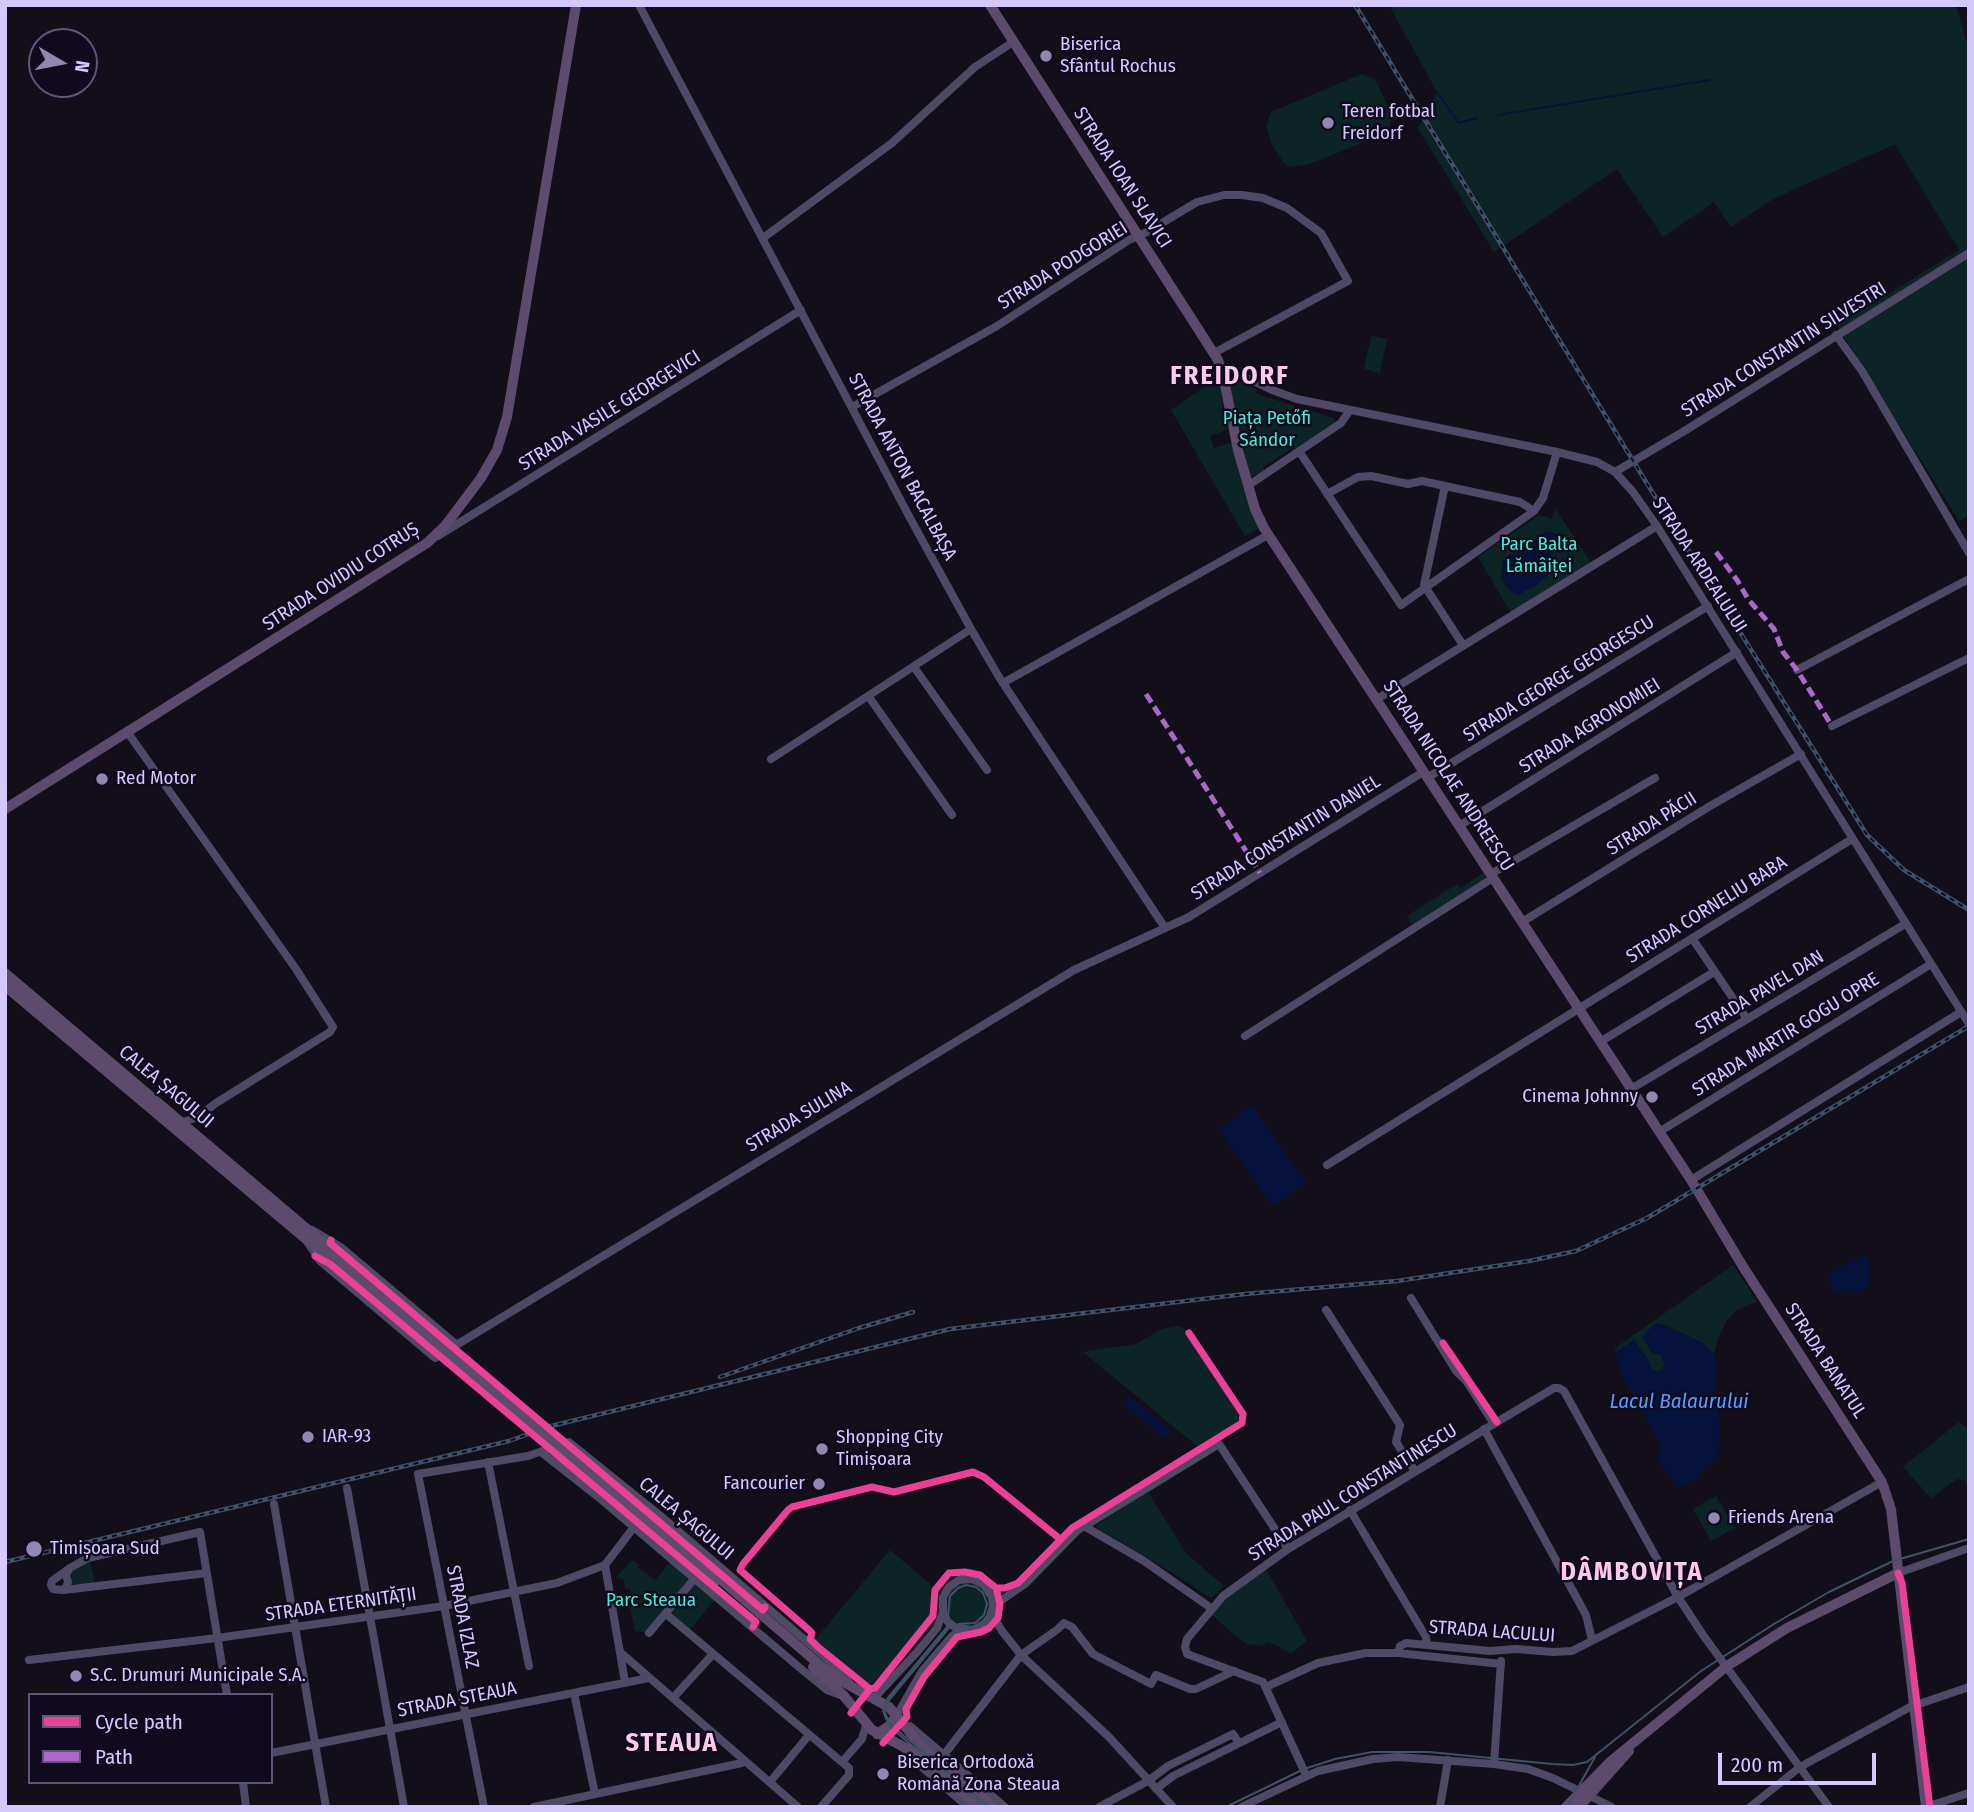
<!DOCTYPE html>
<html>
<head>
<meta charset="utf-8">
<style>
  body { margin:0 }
  #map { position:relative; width:1974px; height:1812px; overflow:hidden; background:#120f1a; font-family:"Fira Sans Condensed",sans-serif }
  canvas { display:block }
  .frame { position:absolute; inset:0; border:7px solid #d5c8ff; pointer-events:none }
  .legend { position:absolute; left:28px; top:1693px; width:245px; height:91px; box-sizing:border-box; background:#100a1f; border:2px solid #5f5679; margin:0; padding:9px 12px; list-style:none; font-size:21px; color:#d5c8ff }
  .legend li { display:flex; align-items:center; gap:14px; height:35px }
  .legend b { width:35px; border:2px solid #5f5679 }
  .north { position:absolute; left:28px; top:28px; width:70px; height:70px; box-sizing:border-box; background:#100a1f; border:2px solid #5f5679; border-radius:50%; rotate:100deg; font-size:19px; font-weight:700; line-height:28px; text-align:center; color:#d5c8ff }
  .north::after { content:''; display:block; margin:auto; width:24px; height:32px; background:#9187af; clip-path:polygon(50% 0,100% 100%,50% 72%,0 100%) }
  .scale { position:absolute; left:1718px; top:1753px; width:158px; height:32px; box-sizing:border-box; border:4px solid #d5c8ff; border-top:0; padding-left:9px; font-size:21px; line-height:24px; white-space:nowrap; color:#d5c8ff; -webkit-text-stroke:5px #100a1f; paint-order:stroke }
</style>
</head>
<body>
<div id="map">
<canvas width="1974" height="1812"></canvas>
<div class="frame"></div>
<ul class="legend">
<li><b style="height:9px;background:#ea4096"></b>Cycle path</li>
<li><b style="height:9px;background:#ac68c9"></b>Path</li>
</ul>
<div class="north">N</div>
<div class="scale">200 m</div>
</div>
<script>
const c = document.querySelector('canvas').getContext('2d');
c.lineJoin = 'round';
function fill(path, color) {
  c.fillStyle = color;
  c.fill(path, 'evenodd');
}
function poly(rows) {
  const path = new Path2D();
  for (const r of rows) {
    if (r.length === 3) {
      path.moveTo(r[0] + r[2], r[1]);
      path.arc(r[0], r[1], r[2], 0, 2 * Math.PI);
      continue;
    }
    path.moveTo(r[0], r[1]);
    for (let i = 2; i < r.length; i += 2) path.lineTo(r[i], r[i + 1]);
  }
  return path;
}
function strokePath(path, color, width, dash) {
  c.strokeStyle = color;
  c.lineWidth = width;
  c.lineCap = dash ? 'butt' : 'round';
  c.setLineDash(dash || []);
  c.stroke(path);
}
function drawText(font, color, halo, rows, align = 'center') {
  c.font = font + ' "Fira Sans Condensed",sans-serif';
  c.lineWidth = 5;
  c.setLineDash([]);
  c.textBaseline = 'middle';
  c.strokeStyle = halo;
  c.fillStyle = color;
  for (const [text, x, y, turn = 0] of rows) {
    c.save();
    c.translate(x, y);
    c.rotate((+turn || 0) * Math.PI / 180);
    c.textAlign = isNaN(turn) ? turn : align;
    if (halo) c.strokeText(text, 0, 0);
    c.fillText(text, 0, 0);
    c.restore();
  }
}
const green = poly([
  [1389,5,1956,5,1969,50,1969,515,1959,521,1837,326,1959,250,1895,144,1773,199,1731,227,1714,202,1663,237,1617,169,1494,252,1418,128,1437,92],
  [1362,74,1374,79,1379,87,1388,107,1391,120,1389,127,1385,132,1357,145,1307,165,1290,167,1284,163,1273,147,1266,127,1271,112],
  [1371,336,1387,339,1380,373,1364,369],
  [1219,377,1226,430,1210,436,1214,448,1229,443,1235,446,1248,502,1259,528,1245,536,1171,410],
  [1238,380,1256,389,1256,393,1260,395,1333,418,1336,423,1293,451,1291,449,1263,467,1265,470,1251,477,1238,430,1230,386,1233,381],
  [1555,508,1591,563,1511,613,1478,557,1539,515,1552,519],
  [1483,873,1486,878,1412,925,1407,916,1457,884,1460,888],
  [1733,1265,1757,1301,1735,1311,1726,1322,1719,1336,1714,1354,1701,1342,1665,1325,1643,1337,1652,1353,1661,1355,1665,1364,1659,1372,1652,1369,1634,1340,1617,1352,1614,1349],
  [1179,1326,1185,1329,1239,1414,1237,1422,1197,1446,1083,1352,1136,1344,1162,1329],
  [1959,1422,1969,1430,1969,1492,1965,1480,1957,1479,1931,1498,1903,1467],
  [1148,1492,1186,1553,1224,1586,1211,1598,1160,1565,1097,1528,1096,1525],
  [1716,1496,1735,1528,1711,1541,1693,1509],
  [890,1550,929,1583,934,1591,933,1613,874,1683,867,1685,815,1640],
  [672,1559,718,1596,688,1632,665,1614,649,1633,635,1631,630,1607,632,1607,630,1589,625,1589,624,1579,616,1578,632,1560,639,1565,638,1568,656,1580],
  [90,1561,95,1583,74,1585,71,1582,72,1571],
  [1266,1569,1307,1641,1291,1653,1269,1642,1260,1646,1247,1644,1235,1636,1211,1614,1222,1599],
  [968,1604,22]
]);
const water = poly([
  [1547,531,1554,533,1560,538,1559,543,1551,556,1549,574,1538,584,1518,595,1513,593,1506,587,1501,576,1503,561,1508,555,1526,552,1539,536],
  [1252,1105,1306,1183,1273,1206,1219,1129],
  [1864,1255,1870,1258,1870,1287,1854,1293,1849,1289,1833,1295,1829,1273],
  [1654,1323,1665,1325,1701,1342,1714,1354,1717,1368,1714,1394,1719,1415,1719,1450,1717,1456,1695,1480,1677,1488,1657,1457,1661,1447,1650,1424,1622,1376,1616,1358,1617,1352,1634,1340,1648,1359,1652,1369,1659,1372,1662,1371,1665,1364,1661,1355,1653,1353,1643,1337],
  [1130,1397,1172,1432,1165,1439,1124,1404]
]);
const stream = poly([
  [1437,92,1459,123,1477,118],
  [1498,115,1710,80]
]);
const minor = poly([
  [639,5,910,518,971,629,999,677,1165,928],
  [763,238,892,143,975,67,1013,42],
  [1836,335,1862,371,1969,553],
  [1222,372,1234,372,1272,390,1297,399,1557,452,1597,462,1615,472,1633,492,1657,526,1969,1024],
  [852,407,997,326,1129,240,1147,232,1197,202,1224,195,1242,195,1263,198,1287,208,1321,233,1348,281,1214,353],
  [1299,451,1401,605,1534,511,1543,498,1557,452],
  [1615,472,1686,430,1969,253],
  [1249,485,1341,423,1350,410],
  [1445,486,1424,585,1463,645],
  [1327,494,1358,477,1371,476,1408,484,1422,481,1445,486,1520,502,1534,511],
  [438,536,801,310],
  [914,667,987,770],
  [1797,670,1969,579],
  [1003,683,1268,535],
  [869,697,952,815],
  [1377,699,1657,526],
  [1832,726,1969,658],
  [128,733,296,969,333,1027,330,1032,216,1103,198,1117,180,1123],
  [771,759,971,629],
  [1427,778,1708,606],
  [1459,826,1737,652],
  [1491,874,1655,778],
  [1522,922,1710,806,1801,754],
  [1692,938,1747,1019],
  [1245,1036,1493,878],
  [1600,1042,1714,972],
  [1631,1089,1905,924],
  [1659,1132,1931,964],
  [1327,1165,1852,839],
  [1691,1180,1961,1012],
  [312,1230,342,1248,457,1345],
  [306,1240,320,1261,435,1358,1074,970,1189,917,1423,772],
  [1411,1298,1456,1371,1467,1382,1494,1424],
  [1326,1310,1400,1425,1396,1442,1415,1471],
  [1484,1429,1586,1615,1592,1640],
  [541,1452,597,1496,800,1668,827,1690,843,1696],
  [488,1462,529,1666],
  [347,1488,404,1807],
  [274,1504,326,1807],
  [1350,1510,1426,1637,1427,1644],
  [1084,1526,1144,1561,1211,1608],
  [605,1565,625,1682],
  [70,1568,66,1575,68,1582,66,1588,61,1590,53,1589,51,1585,52,1581,70,1568,88,1558,200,1532,227,1695],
  [1898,1573,1969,1548],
  [64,1590,207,1573],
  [993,1606,1025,1584,1078,1530,1219,1444,1288,1549],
  [991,1613,1002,1631,1021,1655,1109,1737,1173,1807],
  [666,1614,849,1768,849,1775,821,1807],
  [649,1633,695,1578],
  [620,1652,798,1807],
  [1398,1653,1400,1646,1406,1643,1490,1651,1516,1649,1553,1652,1572,1651,1678,1597,1882,1482],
  [29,1660,217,1638,444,1606,557,1583,605,1565,634,1527],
  [1266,1687,1318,1663,1366,1653,1398,1653,1501,1664],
  [574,1693,595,1794],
  [875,1697,918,1651,937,1628,943,1612,943,1597,949,1587,959,1580,972,1579,984,1585,992,1597,993,1606,990,1617,984,1624,973,1630,956,1628,948,1622,943,1612],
  [673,1698,713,1654],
  [900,1718,897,1715,922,1671,952,1636,961,1630],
  [910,1726,1005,1807],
  [902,1746,910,1757,968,1807],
  [271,1753,649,1678],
  [943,1756,1021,1655,1058,1629,1064,1623,1072,1627,1093,1654,1151,1684,1156,1675,1190,1689,1196,1689,1234,1671],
  [842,1762,862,1739,866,1725],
  [1494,1764,1501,1661],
  [1306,1775,1263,1682,1187,1654,1185,1647,1187,1639,1223,1596,1288,1549,1497,1422,1554,1388,1559,1388,1564,1391,1678,1597,1703,1635,1829,1807],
  [243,1782,246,1807],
  [770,1782,809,1735],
  [1156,1789,1173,1776,1282,1722],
  [484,1807,418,1474,528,1456,569,1442,662,1517,841,1671,851,1685],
  [534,1807,742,1763,744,1760],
  [1099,1807,1148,1781,1168,1766,1233,1734,1239,1743],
  [1241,1807,1318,1771,1373,1759,1398,1757,1494,1764,1528,1769,1553,1778,1612,1807],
  [1440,1807,1448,1760],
  [1750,1807,1800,1767,1910,1707,1969,1687],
  [1926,1807,1969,1793]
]);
const major = poly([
  [990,5,1218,360,1224,380,1238,450,1255,509,1264,528,1691,1180,1742,1265,1882,1482,1891,1509,1926,1807],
  [5,809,427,543,445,526,481,478,497,450,507,417,576,5],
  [5,973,438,1340],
  [5,986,433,1346],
  [653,1521,821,1666,840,1680,889,1707,924,1749,993,1807],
  [648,1527,714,1583],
  [813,1667,844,1696,872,1730,919,1755,980,1807],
  [877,1734,889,1726,897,1715],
  [1566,1807,1611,1761,1727,1666,1787,1628,1898,1573],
  [1579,1807,1629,1751]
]);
const tram = poly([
  [984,1807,889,1726,883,1711,887,1699,947,1627,950,1596,958,1588,966,1585,976,1587,983,1593,987,1604,984,1615,975,1623,959,1624,949,1628,889,1700,885,1713,890,1724,989,1807],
  [1226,1807,1304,1769,1335,1759,1372,1752,1429,1752,1552,1764,1573,1765,1587,1762,1701,1671,1774,1624,1829,1592,1893,1561,1969,1539],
  [1567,1807,1595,1757]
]);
const rail = poly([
  [1355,5,1646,482,1867,835,1904,870,1969,910],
  [720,1377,859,1328,913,1312],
  [5,1562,509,1441,551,1426,950,1329,1245,1294,1397,1281,1529,1261,1576,1251,1647,1218,1969,1026]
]);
const majorBridge = poly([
  [438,1340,653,1521],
  [433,1346,648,1527]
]);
const quiet = poly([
  [1716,552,1737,580,1748,599,1774,629,1783,652,1797,670,1832,726],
  [1146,694,1260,873]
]);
const cycleway = poly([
  [331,1240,330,1243,763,1610,765,1607],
  [315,1256,330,1264,756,1622,753,1627],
  [1443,1343,1497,1422],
  [1898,1573,1902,1583,1930,1807],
  [996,1588,1005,1588,1018,1583,1072,1528,1242,1423,1243,1414,1189,1333],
  [870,1689,818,1647,810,1639,812,1633,809,1630,740,1570,743,1564,788,1510,792,1507,872,1487,894,1492,973,1472,984,1477,1060,1539],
  [851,1713,870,1689,875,1688,933,1616,935,1590,949,1573,965,1572,980,1575,996,1588,1000,1604,998,1618,989,1628,981,1632,957,1637,924,1677,906,1709,907,1717,883,1743]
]);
const markers = [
  [1046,56,7,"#9187af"],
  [1328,123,7,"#9187af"],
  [102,779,7,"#9187af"],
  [1652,1097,7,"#9187af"],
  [308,1437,7,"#9187af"],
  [822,1449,7,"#9187af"],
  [819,1484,7,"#9187af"],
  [1714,1518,7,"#9187af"],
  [34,1549,9,"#9187af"],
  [76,1676,7,"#9187af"],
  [883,1774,7,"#9187af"]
];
const poiNames = [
  ["Biserica",1060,45],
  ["Sfântul Rochus",1060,67],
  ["Teren fotbal",1342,112],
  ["Freidorf",1342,134],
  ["Red Motor",116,779],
  ["Cinema Johnny",1638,1097,"right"],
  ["IAR-93",322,1437],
  ["Shopping City",836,1438],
  ["Timișoara",836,1460],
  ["Fancourier",805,1484,"right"],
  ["Friends Arena",1728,1518],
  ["Timișoara Sud",50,1549],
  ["S.C. Drumuri Municipale S.A.",90,1676],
  ["Biserica Ortodoxă",897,1763],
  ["Română Zona Steaua",897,1785]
];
const streetNames = [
  ["STRADA IOAN SLAVICI",1122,178,57],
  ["STRADA PODGORIEI",1063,266,-32],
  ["STRADA CONSTANTIN SILVESTRI",1784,350,-32],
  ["STRADA VASILE GEORGEVICI",610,411,-32],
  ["STRADA ANTON BACALBAȘA",902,467,62],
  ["STRADA ARDEALULUI",1699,565,57],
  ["STRADA OVIDIU COTRUȘ",341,577,-33],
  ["STRADA GEORGE GEORGESCU",1559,679,-32],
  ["STRADA AGRONOMIEI",1590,726,-32],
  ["STRADA NICOLAE ANDREESCU",1448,776,57],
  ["STRADA PĂCII",1652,824,-32],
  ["STRADA CONSTANTIN DANIEL",1286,838,-32],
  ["STRADA CORNELIU BABA",1707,910,-32],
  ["STRADA PAVEL DAN",1760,993,-31],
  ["STRADA MARTIR GOGU OPRE",1786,1035,-32],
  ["CALEA ȘAGULUI",166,1087,40],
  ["STRADA SULINA",799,1117,-31],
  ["STRADA BANATUL",1825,1361,57],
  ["STRADA PAUL CONSTANTINESCU",1353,1493,-32],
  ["CALEA ȘAGULUI",686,1519,40],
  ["STRADA ETERNITĂȚII",341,1605,-8],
  ["STRADA IZLAZ",462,1617,79],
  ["STRADA LACULUI",1492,1632,4],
  ["STRADA STEAUA",457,1700,-11]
];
const parkNames = [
  ["Piața Petőfi",1267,419],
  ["Sándor",1267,441],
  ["Parc Balta",1539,545],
  ["Lămâiței",1539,567],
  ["Parc Steaua",651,1601]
];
const waterNames = [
  ["Lacul Balaurului",1679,1402]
];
const districtNames = [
  ["FREIDORF",1230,377],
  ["DÂMBOVIȚA",1632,1573],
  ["STEAUA",672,1744]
];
fill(green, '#0d2427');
fill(water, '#05123b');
strokePath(stream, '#05123b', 2);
strokePath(minor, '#4e4964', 8);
strokePath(major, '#5d4b6e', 10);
strokePath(tram, '#405066', 2);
strokePath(rail, '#405066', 4.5);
strokePath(rail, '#100a1f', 2, [5]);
strokePath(majorBridge, '#5d4b6e', 10);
strokePath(quiet, '#ac68c9', 5, [10, 5]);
strokePath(cycleway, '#ea4096', 7);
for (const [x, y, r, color] of markers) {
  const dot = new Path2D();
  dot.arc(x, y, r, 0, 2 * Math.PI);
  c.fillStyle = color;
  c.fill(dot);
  strokePath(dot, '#100a1f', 2.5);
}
drawText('19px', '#d5c8ff', '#100a1f', poiNames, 'left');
drawText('19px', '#d5c8ff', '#100a1f', streetNames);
drawText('19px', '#48ebd5', '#100a1f', parkNames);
drawText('italic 21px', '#569dff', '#100a1f', waterNames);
c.letterSpacing = '2px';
drawText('bold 26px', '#ffcae5', '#100a1f', districtNames);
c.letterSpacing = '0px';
</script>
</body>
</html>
